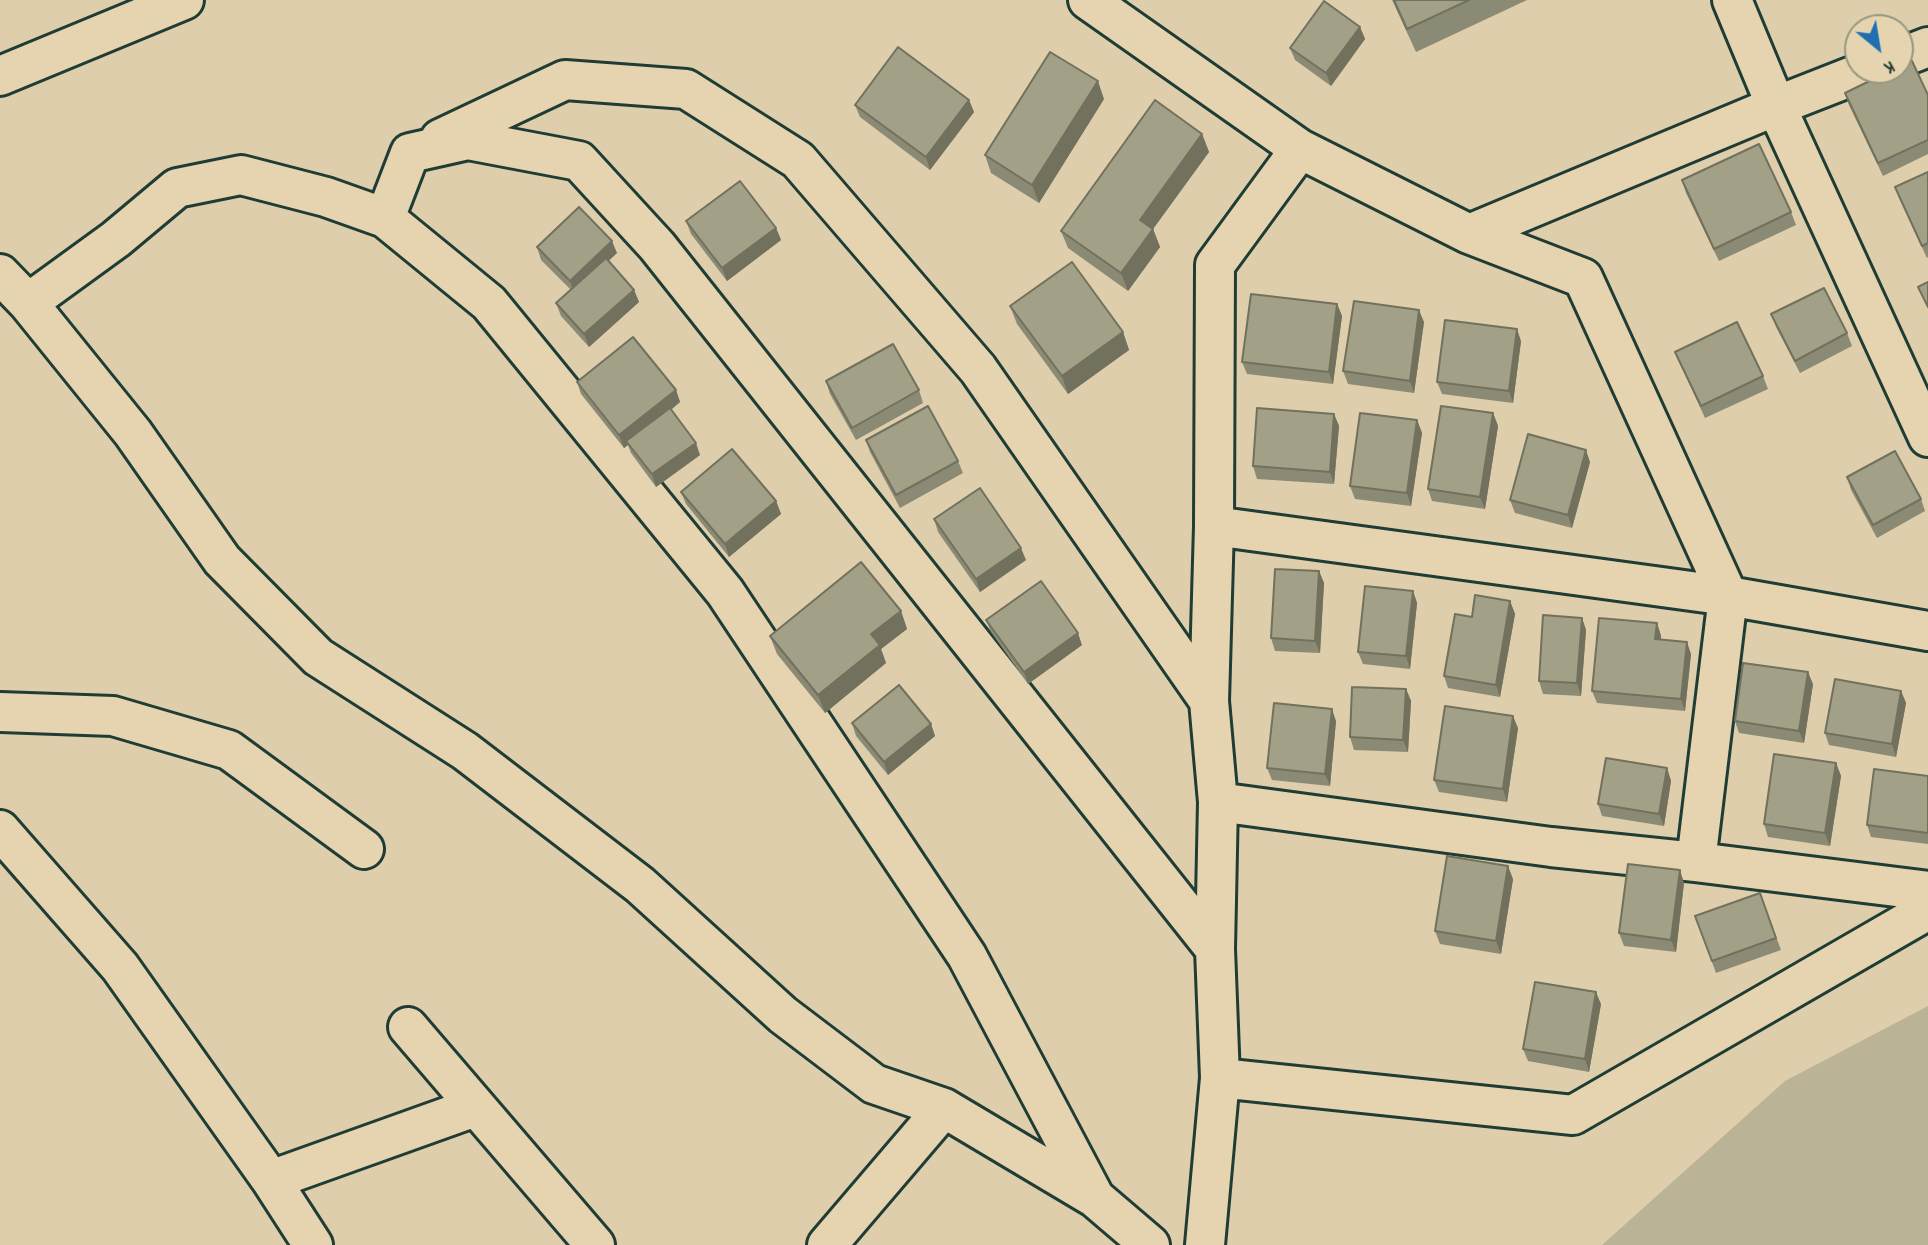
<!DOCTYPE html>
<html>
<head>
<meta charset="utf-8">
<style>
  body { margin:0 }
  #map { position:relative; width:1928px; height:1245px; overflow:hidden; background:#deceac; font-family:Dekko,sans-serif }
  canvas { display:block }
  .north { position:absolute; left:1844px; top:14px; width:70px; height:70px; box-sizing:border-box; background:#e6d4b1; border:2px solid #96987f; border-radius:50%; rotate:150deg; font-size:19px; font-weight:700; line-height:28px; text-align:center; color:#1f3d34 }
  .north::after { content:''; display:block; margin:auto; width:24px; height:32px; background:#1f6fb2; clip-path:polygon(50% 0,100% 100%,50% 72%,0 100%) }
</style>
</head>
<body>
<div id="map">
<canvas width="1928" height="1245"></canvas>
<div class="north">K</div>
</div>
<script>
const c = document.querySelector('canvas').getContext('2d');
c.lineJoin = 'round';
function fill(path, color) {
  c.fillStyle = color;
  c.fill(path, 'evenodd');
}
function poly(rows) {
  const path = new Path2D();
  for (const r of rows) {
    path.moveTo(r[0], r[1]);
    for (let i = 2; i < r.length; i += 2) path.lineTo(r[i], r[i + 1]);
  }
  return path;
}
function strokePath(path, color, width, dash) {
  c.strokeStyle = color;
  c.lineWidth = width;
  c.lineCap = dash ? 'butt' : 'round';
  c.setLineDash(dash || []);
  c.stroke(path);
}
const green = poly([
  [1928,1006,1928,1245,1602,1245,1785,1081]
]);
const minor = poly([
  [1088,0,1300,149,1469,234,1583,278,1728,596,1696,862],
  [1732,0,1776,106,1928,437],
  [1900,58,1928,47],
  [0,76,184,0],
  [440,139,565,80,686,89,798,160,978,369,1209,701],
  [385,218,410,153,468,140,579,161,657,246,1215,949],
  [1469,234,1776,106,1868,70],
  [0,274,28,303,133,433,222,560,318,657,465,751,640,885,783,1015,874,1084,944,1108,1095,1198,1150,1245],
  [28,303,116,239,177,188,241,175,326,197,385,218,489,303,725,592,967,956,1095,1198],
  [1214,526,1728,596,1928,631],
  [0,712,113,716,229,750,364,849],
  [1218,802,1551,847,1696,862,1928,891],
  [0,830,120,967,271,1180,313,1245],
  [408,1027,595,1245],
  [1220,1078,1573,1115,1928,910],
  [271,1180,475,1107],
  [827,1245,944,1108],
  [1205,1245,1220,1078,1215,949,1218,802,1209,701,1214,526,1215,265,1300,149]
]);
const wall = poly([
  [1392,0,1527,0,1416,52],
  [1360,27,1365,39,1331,86,1295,60,1290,48],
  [1845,93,1928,95,1928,154,1883,176,1849,105],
  [1104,99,1039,203,991,173,985,155],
  [969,100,974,112,930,170,860,117,855,105],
  [1202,134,1209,152,1153,229,1160,247,1128,291,1068,248,1061,231],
  [1928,172,1928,257,1927,258,1900,200,1895,187],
  [1682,180,1791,212,1796,225,1719,261,1686,193],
  [686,221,776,228,781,240,727,281,691,234],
  [537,247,617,253,608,261,634,290,639,302,589,347,561,316,556,303,571,290,541,260],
  [1337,304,1342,316,1333,384,1247,374,1242,362],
  [1010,306,1123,332,1129,350,1068,394,1017,324],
  [1771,314,1847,333,1852,346,1800,373,1776,327],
  [1424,322,1414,393,1348,384,1343,371],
  [1521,341,1513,403,1442,394,1437,382],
  [1675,352,1763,376,1768,389,1705,418,1680,364],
  [826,381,919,390,923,403,856,440,830,394],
  [577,382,676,390,680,402,671,410,700,455,656,487,631,453,628,445,624,448,581,394],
  [1493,413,1498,426,1485,509,1432,501,1428,489],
  [1334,414,1339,426,1334,484,1257,479,1253,466],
  [1417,420,1422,433,1411,506,1355,499,1350,486],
  [866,440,958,461,963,473,900,508,870,452],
  [1590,462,1572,528,1515,513,1510,500],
  [1847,477,1921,499,1925,511,1877,538,1851,490],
  [681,492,776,501,781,514,729,557,686,504],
  [934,519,1026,560,980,592,938,532],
  [1319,571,1324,583,1320,653,1275,651,1271,638],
  [1413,591,1417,603,1410,669,1363,664,1358,652],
  [1510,601,1515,614,1500,697,1448,688,1444,676,1472,617],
  [901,611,907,629,881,649,886,663,825,713,777,654,770,636],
  [1582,618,1586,630,1581,696,1543,694,1539,681],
  [986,620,1082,645,1028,684,991,632],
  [1657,623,1661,636,1661,639,1691,654,1685,711,1597,703,1592,691],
  [1813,684,1804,743,1739,733,1735,721],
  [1406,689,1411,701,1408,752,1354,750,1350,737],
  [1901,691,1906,703,1896,757,1829,745,1825,733],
  [1336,721,1330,786,1272,780,1267,768],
  [852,723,931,724,935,736,888,775,856,736],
  [1518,728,1507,802,1439,792,1434,780],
  [1836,763,1841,776,1830,846,1768,837,1764,824],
  [1667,768,1671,781,1664,826,1602,816,1598,804],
  [1928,776,1928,844,1871,837,1867,825],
  [1513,879,1501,954,1440,944,1435,931],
  [1684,883,1676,952,1624,946,1619,933],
  [1760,893,1781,950,1716,973,1695,916],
  [1601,1004,1589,1072,1528,1061,1523,1049]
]);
const shadedWall = poly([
  [1360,27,1365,39,1331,86,1326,73],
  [1098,81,1104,99,1039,203,1032,185],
  [969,100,974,112,930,170,926,157],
  [1202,134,1209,152,1153,229,1160,247,1128,291,1121,273,1140,220],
  [776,228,781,240,727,281,722,268],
  [612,241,617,253,574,293,570,281],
  [634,290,639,302,589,347,584,334],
  [1337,304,1342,316,1333,384,1329,372],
  [1419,310,1424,322,1414,393,1410,381],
  [1517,329,1521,341,1513,403,1509,391],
  [1123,332,1129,350,1068,394,1062,376],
  [676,390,680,402,629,444,626,441,628,445,624,448,619,435],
  [1493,413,1498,426,1485,509,1480,497],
  [1334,414,1339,426,1334,484,1330,472],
  [1417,420,1422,433,1411,506,1407,493],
  [696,443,700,455,656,487,652,474],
  [1586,450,1590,462,1572,528,1568,515],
  [776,501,781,514,729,557,725,544],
  [1021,548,1026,560,980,592,976,579],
  [1319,571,1324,583,1320,653,1315,641],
  [1413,591,1417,603,1410,669,1406,656],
  [1510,601,1515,614,1500,697,1496,685],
  [901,611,907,629,881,649,886,663,825,713,818,695,871,634],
  [1582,618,1586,630,1581,696,1577,683],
  [1657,623,1661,636,1660,651,1655,639],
  [1078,633,1082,645,1028,684,1024,672],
  [1687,642,1691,654,1685,711,1681,699],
  [1808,672,1813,684,1804,743,1799,731],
  [1406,689,1411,701,1408,752,1403,740],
  [1901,691,1906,703,1896,757,1892,744],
  [1332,709,1336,721,1330,786,1325,774],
  [1513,716,1518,728,1507,802,1503,789],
  [931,724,935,736,888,775,884,762],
  [1836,763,1841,776,1830,846,1825,833],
  [1667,768,1671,781,1664,826,1659,814],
  [1508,866,1513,879,1501,954,1496,941],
  [1680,870,1684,883,1676,952,1671,940],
  [1596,992,1601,1004,1589,1072,1585,1059]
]);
const building = poly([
  [1394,0,1469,0,1407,29,1394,0],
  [1324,1,1360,27,1326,73,1290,48,1324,1],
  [898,47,969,100,926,157,855,105,898,47],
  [1050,52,1098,81,1032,185,985,155,1050,52],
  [1912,61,1928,95,1928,140,1878,163,1845,93,1892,70,1900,70,1900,66,1912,61],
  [1155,100,1202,134,1140,220,1153,229,1121,273,1061,231,1155,100],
  [1759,144,1791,212,1714,249,1682,180,1759,144],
  [1928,172,1928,243,1922,246,1895,187,1928,172],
  [740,181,776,228,722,268,686,221,740,181],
  [579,207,612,241,570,281,537,247,579,207],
  [606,258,634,290,584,334,556,303,606,258],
  [1072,262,1123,332,1062,376,1010,306,1072,262],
  [1928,282,1928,307,1918,287,1928,282],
  [1824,288,1847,333,1795,361,1771,314,1824,288],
  [1251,294,1337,304,1329,372,1242,362,1251,294],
  [1354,301,1419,310,1410,381,1343,371,1354,301],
  [1445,320,1517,329,1509,391,1437,382,1445,320],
  [1737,322,1763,376,1701,406,1675,352,1737,322],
  [633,337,676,390,619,435,577,382,633,337],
  [893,344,919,390,852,428,826,381,893,344],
  [928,406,958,461,896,495,866,440,928,406],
  [1441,406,1493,413,1480,497,1428,489,1441,406],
  [670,408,696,443,652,474,626,441,670,408],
  [1257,408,1334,414,1330,472,1253,466,1257,408],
  [1360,413,1417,420,1407,493,1350,486,1360,413],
  [1528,434,1586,450,1568,515,1510,500,1528,434],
  [732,449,776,501,725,544,681,492,732,449],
  [1895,451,1921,499,1873,525,1847,477,1895,451],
  [980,488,1021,548,976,579,934,519,980,488],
  [861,562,901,611,871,634,880,645,818,695,770,636,861,562],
  [1275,569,1319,571,1315,641,1271,638,1275,569],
  [1041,581,1078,633,1024,672,986,620,1041,581],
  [1365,586,1413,591,1406,656,1358,652,1365,586],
  [1475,595,1510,601,1496,685,1444,676,1455,614,1472,617,1475,595],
  [1543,615,1582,618,1577,683,1539,681,1543,615],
  [1599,618,1657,623,1655,639,1687,642,1681,699,1592,691,1599,618],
  [1743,663,1808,672,1799,731,1735,721,1743,663],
  [1835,679,1901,691,1892,744,1825,733,1835,679],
  [899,685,931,724,884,762,852,723,899,685],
  [1352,687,1406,689,1403,740,1350,737,1352,687],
  [1274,703,1332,709,1325,774,1267,768,1274,703],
  [1445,706,1513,716,1503,789,1434,780,1445,706],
  [1774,754,1836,763,1825,833,1764,824,1774,754],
  [1606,758,1667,768,1659,814,1598,804,1606,758],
  [1874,769,1928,776,1928,833,1867,825,1874,769],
  [1447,856,1508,866,1496,941,1435,931,1447,856],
  [1628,864,1680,870,1671,940,1619,933,1628,864],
  [1760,893,1776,938,1712,961,1695,916,1760,893],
  [1535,982,1596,992,1585,1059,1523,1049,1535,982]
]);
fill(green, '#bbb396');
strokePath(minor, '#1f3d34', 44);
strokePath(minor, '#e6d4b1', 38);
fill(wall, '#8b8a74');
fill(shadedWall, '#71715e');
fill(building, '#a2a187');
strokePath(building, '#71715e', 2);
</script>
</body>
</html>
